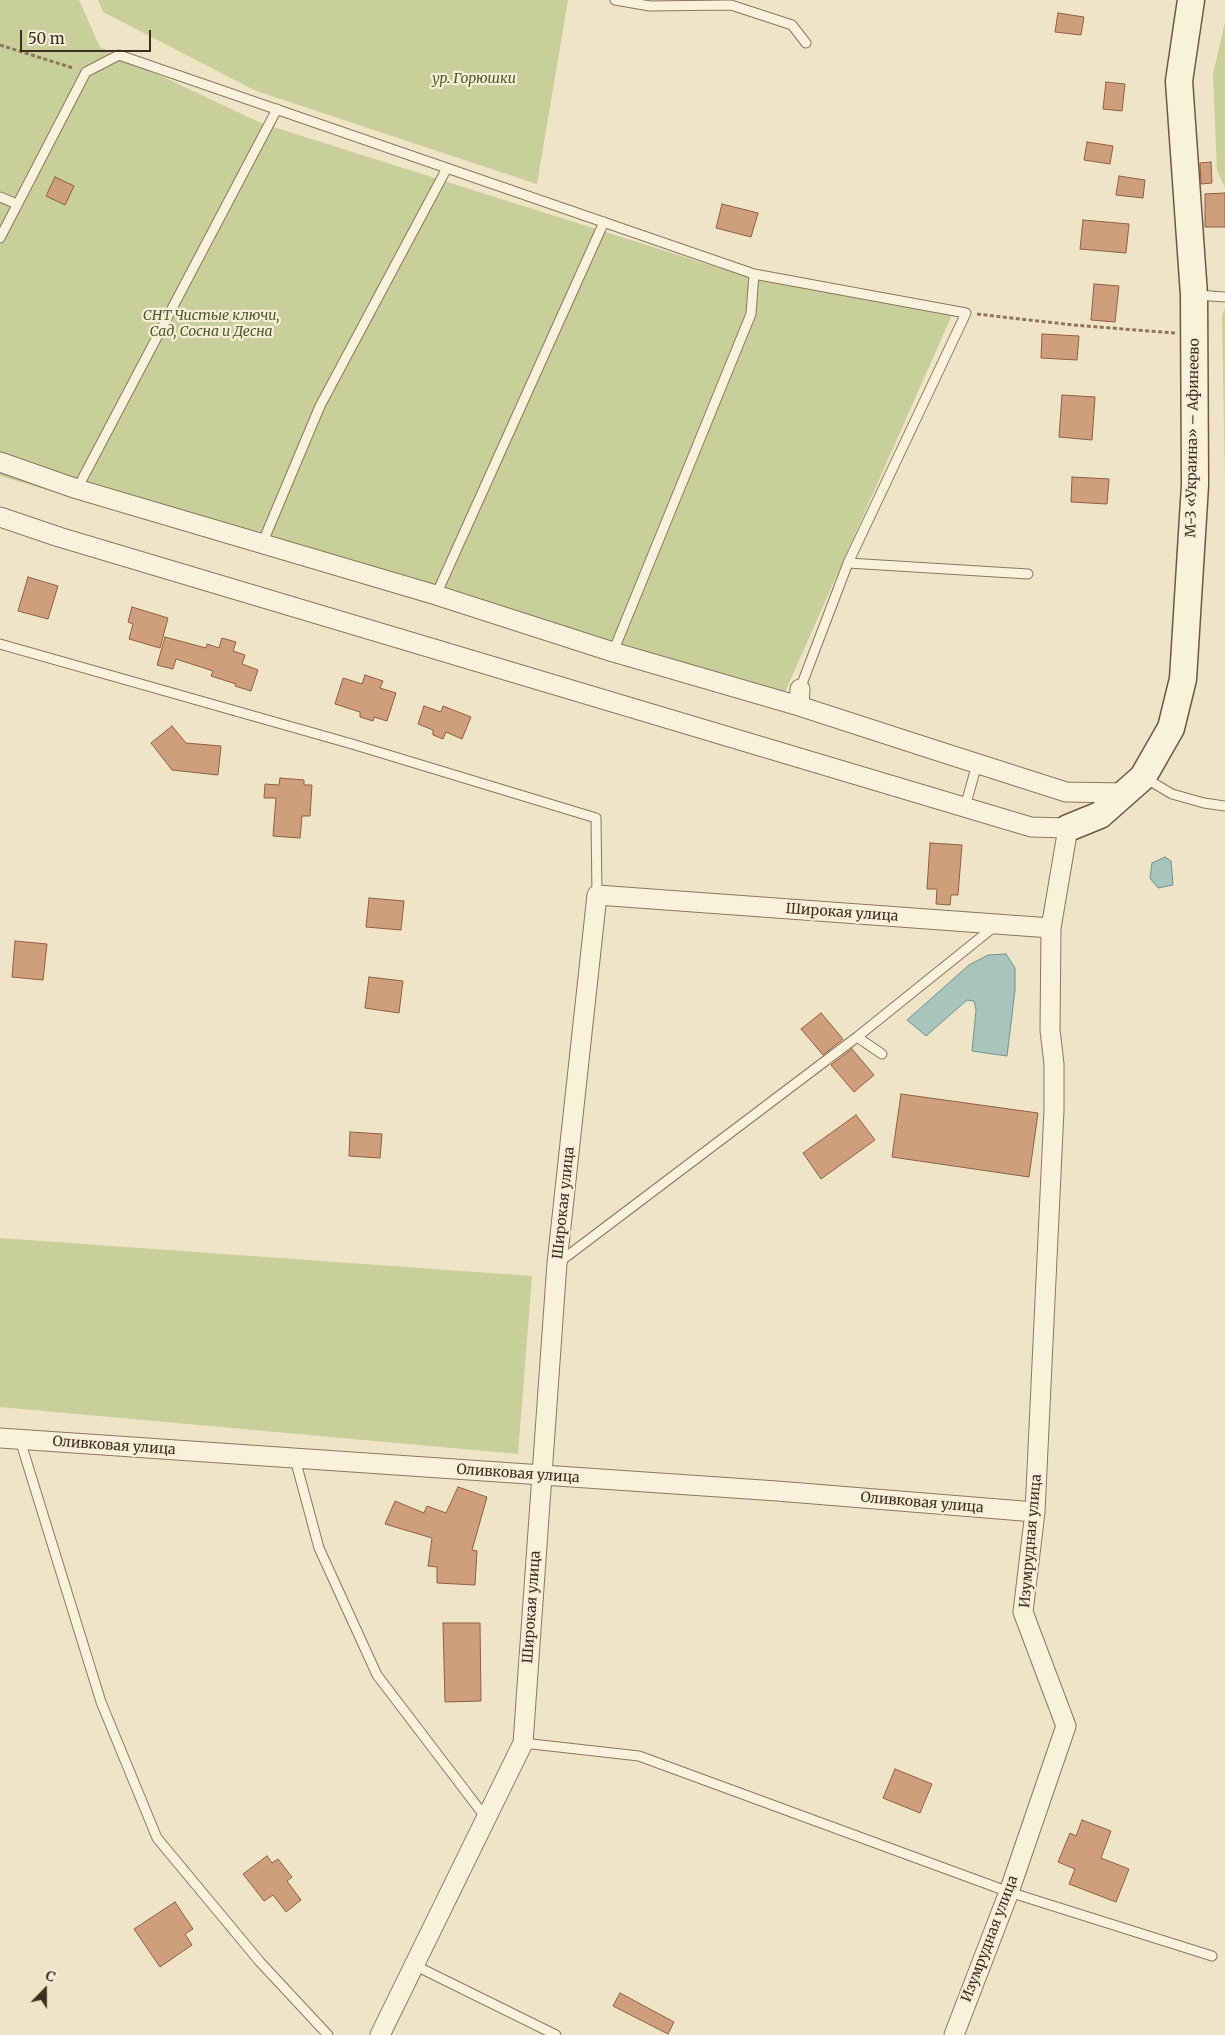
<!DOCTYPE html>
<html>
<head>
<meta charset="utf-8">
<style>
  body { margin:0 }
  #map { position:relative; width:1225px; height:2035px; overflow:hidden; background:#f0e4c8; font-family:Merriweather,serif }
  canvas { display:block }
  .north { position:absolute; left:20px; top:1965px; width:50px; height:50px; -webkit-text-stroke:4px #f7eed8; paint-order:stroke; rotate:22deg; font-size:14px; font-weight:700; line-height:20px; text-align:center; color:#3d2e20 }
  .north::after { content:''; display:block; margin:auto; width:18px; height:22px; background:#3d2e20; clip-path:polygon(50% 0,100% 100%,50% 72%,0 100%) }
  .scale { position:absolute; left:20px; top:30px; width:131px; height:22px; box-sizing:border-box; border:2px solid #3d2e20; border-top:0; padding-left:6px; font-size:15px; line-height:18px; white-space:nowrap; color:#3d2e20; -webkit-text-stroke:4px #f7eed8; paint-order:stroke }
</style>
</head>
<body>
<div id="map">
<canvas width="1225" height="2035"></canvas>
<div class="north">С</div>
<div class="scale">50 m</div>
</div>
<script>
const c = document.querySelector('canvas').getContext('2d');
c.lineJoin = 'round';
function fill(path, color) {
  c.fillStyle = color;
  c.fill(path, 'evenodd');
}
function poly(rows) {
  const path = new Path2D();
  for (const r of rows) {
    path.moveTo(r[0], r[1]);
    for (let i = 2; i < r.length; i += 2) path.lineTo(r[i], r[i + 1]);
  }
  return path;
}
function strokePath(path, color, width, dash) {
  c.strokeStyle = color;
  c.lineWidth = width;
  c.lineCap = dash ? 'butt' : 'round';
  c.setLineDash(dash || []);
  c.stroke(path);
}
function drawText(font, color, halo, rows, align = 'center') {
  c.font = font + ' Merriweather,serif';
  c.lineWidth = 4.5;
  c.setLineDash([]);
  c.textBaseline = 'middle';
  c.strokeStyle = halo;
  c.fillStyle = color;
  for (const [text, x, y, turn = 0] of rows) {
    c.save();
    c.translate(x, y);
    c.rotate((+turn || 0) * Math.PI / 180);
    c.textAlign = isNaN(turn) ? turn : align;
    if (halo) c.strokeText(text, 0, 0);
    c.fillText(text, 0, 0);
    c.restore();
  }
}
const green = poly([
  [0,0,79,0,100,47,261,123,754,279,952,315,778,708,0,476],
  [98,0,568,0,537,184,256,91,103,12],
  [1225,22,1225,188,1217,171,1213,74],
  [1225,308,1225,486,1222,315],
  [0,1238,532,1276,518,1454,0,1407]
]);
const water = poly([
  [1165,857,1171,861,1173,885,1158,888,1150,878,1152,863,1165,857],
  [1006,954,1015,968,1015,990,1007,1056,972,1051,976,1010,974,1001,967,1000,926,1036,907,1020,969,965,988,955,1006,954]
]);
const building = poly([
  [1058,13,1084,17,1081,35,1055,32,1058,13],
  [1106,82,1125,84,1122,111,1103,109,1106,82],
  [1087,142,1113,146,1110,164,1084,160,1087,142],
  [1211,162,1212,183,1201,184,1200,163,1211,162],
  [1119,176,1145,180,1143,198,1116,195,1119,176],
  [55,177,74,186,65,205,46,196,55,177],
  [1225,193,1225,227,1205,227,1205,194,1225,193],
  [722,204,758,213,751,237,716,228,722,204],
  [1083,220,1129,224,1126,253,1080,249,1083,220],
  [1094,284,1119,286,1115,322,1091,320,1094,284],
  [1042,334,1079,336,1077,360,1041,358,1042,334],
  [1062,395,1095,397,1092,440,1059,437,1062,395],
  [1072,477,1109,479,1107,504,1071,502,1072,477],
  [28,577,58,586,48,619,18,611,28,577],
  [132,607,168,618,160,648,129,639,133,624,128,622,132,607],
  [165,637,206,648,207,644,219,648,222,638,236,642,233,651,245,655,242,664,258,670,251,691,235,686,236,684,211,676,213,671,176,659,173,669,157,665,165,637],
  [365,675,383,681,380,688,396,693,387,721,374,717,373,721,360,717,360,712,335,704,343,678,362,684,365,675],
  [424,706,441,712,443,706,471,717,462,739,446,732,443,739,433,735,433,730,418,724,424,706],
  [172,726,186,743,221,746,218,775,172,770,151,743,172,726],
  [280,778,304,780,304,785,312,785,310,816,302,816,300,838,273,836,276,798,264,798,265,784,279,785,280,778],
  [930,843,962,845,958,895,951,895,950,905,936,904,937,889,927,889,930,843],
  [369,898,404,901,401,930,366,927,369,898],
  [15,941,47,944,43,980,12,977,15,941],
  [369,977,403,981,399,1013,365,1008,369,977],
  [821,1013,843,1039,823,1055,801,1029,821,1013],
  [852,1049,874,1075,854,1092,831,1065,852,1049],
  [901,1094,1038,1113,1029,1177,892,1157,901,1094],
  [856,1115,875,1140,821,1179,803,1153,856,1115],
  [350,1132,382,1134,380,1158,349,1156,350,1132],
  [458,1487,487,1497,472,1550,477,1551,475,1585,437,1583,437,1567,428,1566,432,1538,385,1524,395,1501,424,1513,427,1506,446,1513,458,1487],
  [443,1623,480,1623,481,1701,445,1702,443,1623],
  [895,1769,932,1784,920,1813,883,1798,895,1769],
  [1082,1820,1111,1831,1101,1858,1129,1869,1116,1902,1069,1884,1075,1869,1058,1862,1070,1833,1076,1836,1082,1820],
  [267,1856,272,1863,278,1859,292,1877,287,1881,301,1900,286,1912,273,1895,264,1901,243,1874,267,1856],
  [175,1902,193,1929,185,1934,192,1945,160,1967,134,1929,175,1902],
  [620,1993,674,2022,668,2034,613,2006,620,1993]
]);
const path = poly([
  [0,45,73,68],
  [977,314,1073,325,1175,333]
]);
const lane = poly([
  [615,0,650,6,731,5,792,25,806,43],
  [0,197,17,204],
  [0,238,86,72,119,55,754,274,966,313,848,563,800,689],
  [1196,295,1225,297],
  [77,489,277,109],
  [262,544,320,406,447,168],
  [848,563,1028,574],
  [436,595,604,222],
  [0,644,352,744,596,818,597,895],
  [613,652,751,314,754,274],
  [1145,778,1172,794,1204,803,1225,806],
  [965,807,977,764],
  [857,1037,882,1054],
  [558,1263,857,1037,995,926],
  [20,1440,101,1702,157,1838,260,1962,328,2035],
  [295,1459,319,1548,377,1675,486,1818],
  [523,1743,639,1756,1009,1892,1212,1956],
  [414,1965,556,2035]
]);
const street = poly([
  [0,462,77,489,436,595,613,652,799,706],
  [0,517,59,537,1031,827,1068,828,1051,928,597,895,557,1263,523,1743,380,2035],
  [800,689,799,706,941,752,1066,792,1126,793],
  [0,1438,777,1491,1035,1512],
  [954,2035,1009,1892,1066,1726,1023,1612,1035,1512,1054,1110,1054,1064,1050,1030,1051,928]
]);
const secondary = poly([
  [1068,828,1100,815,1143,777,1171,728,1183,679,1195,485,1194,295,1179,81,1191,0]
]);
const parkNames = [
  ["ур. Горюшки",474,79],
  ["СНТ Чистые ключи,",211,316],
  ["Сад, Сосна и Десна",211,332]
];
const streetNames = [
  ["М-3 «Украина» – Афинеево",1193,438,-89],
  ["Широкая улица",842,913,4],
  ["Широкая улица",564,1203,-84],
  ["Оливковая улица",114,1446,4],
  ["Оливковая улица",518,1474,4],
  ["Оливковая улица",922,1503,5],
  ["Изумрудная улица",1031,1541,-85],
  ["Широкая улица",532,1607,-86],
  ["Изумрудная улица",990,1939,-69]
];
fill(green, '#c9cf9b');
fill(water, '#a9c4bc');
strokePath(water, '#6f938a', 1);
fill(building, '#cf9f7d');
strokePath(building, '#8d5f41', 1);
strokePath(lane, '#8d765c', 11);
strokePath(street, '#8d765c', 21);
strokePath(secondary, '#6f573f', 29);
strokePath(path, '#8d765c', 3, [4, 2.5]);
strokePath(lane, '#faf1dc', 9);
strokePath(street, '#faf1dc', 19);
strokePath(secondary, '#faf1dc', 26);
drawText('italic 14px', '#4d5a26', '#f7eed8', parkNames);
drawText('14px', '#3d2e20', '#f7eed8', streetNames);
</script>
</body>
</html>
